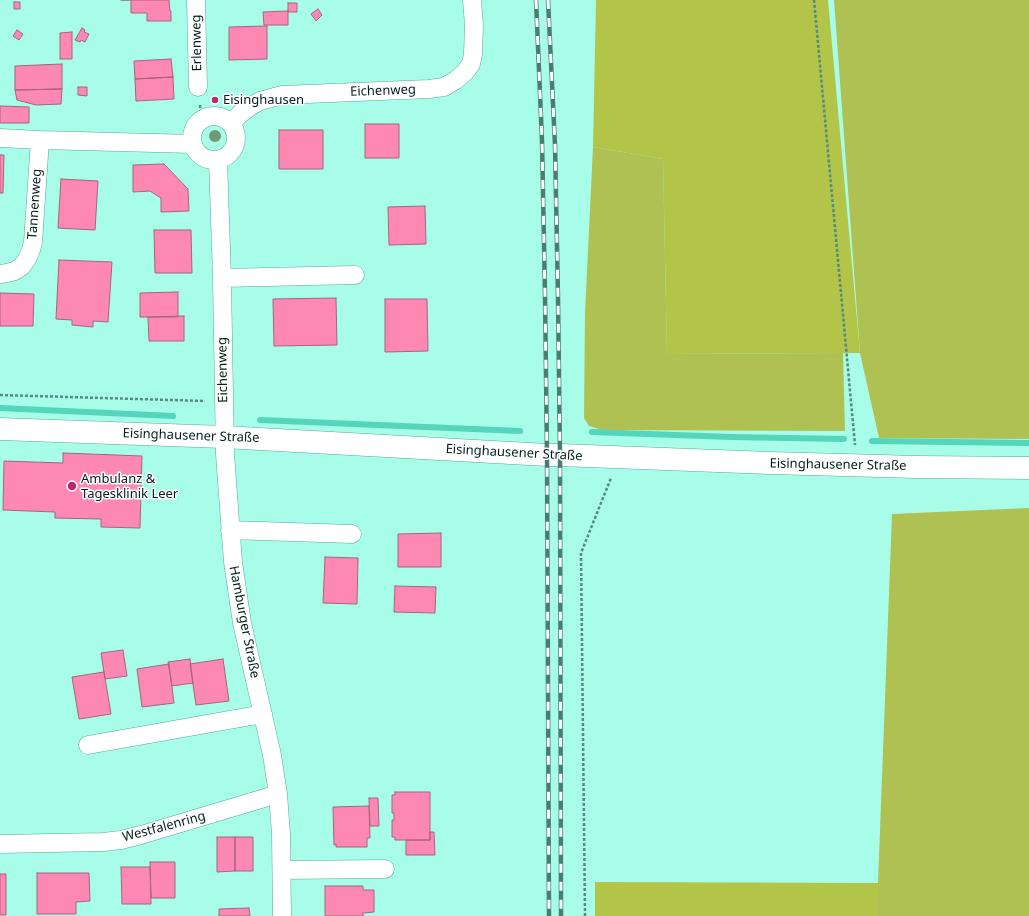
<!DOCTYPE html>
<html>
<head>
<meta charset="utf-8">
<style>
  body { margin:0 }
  canvas { display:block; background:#a7fde8 }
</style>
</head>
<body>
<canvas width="1029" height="916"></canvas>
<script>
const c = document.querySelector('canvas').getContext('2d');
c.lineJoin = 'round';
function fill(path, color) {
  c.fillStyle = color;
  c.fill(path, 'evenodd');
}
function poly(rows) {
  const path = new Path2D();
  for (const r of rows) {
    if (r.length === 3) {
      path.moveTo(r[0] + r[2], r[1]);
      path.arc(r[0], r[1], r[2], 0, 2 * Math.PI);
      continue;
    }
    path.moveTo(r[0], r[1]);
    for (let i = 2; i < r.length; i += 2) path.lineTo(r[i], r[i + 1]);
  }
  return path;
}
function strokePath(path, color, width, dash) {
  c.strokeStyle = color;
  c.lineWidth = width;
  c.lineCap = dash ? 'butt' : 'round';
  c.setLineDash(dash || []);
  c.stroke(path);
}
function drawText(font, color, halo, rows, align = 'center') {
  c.font = font + ' "Noto Sans",sans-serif';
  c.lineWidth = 3;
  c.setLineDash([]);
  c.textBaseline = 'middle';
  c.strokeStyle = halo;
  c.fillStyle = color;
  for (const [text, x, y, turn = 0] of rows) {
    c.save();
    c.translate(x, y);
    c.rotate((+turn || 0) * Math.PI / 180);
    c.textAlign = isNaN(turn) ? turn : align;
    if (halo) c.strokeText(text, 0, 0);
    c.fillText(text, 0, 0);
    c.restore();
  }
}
const green = poly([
  [834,0,1029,0,1029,439,879,438,860,353],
  [593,147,663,159,667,354,843,353,845,431,602,430,589,426,584,418,585,313],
  [1029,508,1029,916,878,916,878,883,892,514]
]);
const forest = poly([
  [596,0,828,0,860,353,667,354,663,159,593,147],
  [595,882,878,883,878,916,595,916]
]);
const stream = poly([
  [0,408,173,416],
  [260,420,520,431],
  [592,432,731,437,844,439],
  [872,441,1029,443]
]);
const building = poly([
  [121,0,169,0,170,11,171,11,171,21,147,21,147,13,131,13,131,0,121,0],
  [14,2,20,2,20,9,14,9,14,2],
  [288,3,297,3,297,12,288,12,288,3],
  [318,9,322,15,316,21,311,14,318,9],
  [288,11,288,25,264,25,263,12,288,11],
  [267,26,267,59,229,60,229,27,267,26],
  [82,28,85,30,84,32,89,34,85,42,81,40,80,42,75,40,82,28],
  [17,30,23,34,19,40,13,36,17,30],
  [72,32,72,59,60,59,60,33,72,32],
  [171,59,173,77,135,79,134,61,171,59],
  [62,64,62,89,15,90,15,66,62,64],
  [173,77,174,99,136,101,135,79,173,77],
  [78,87,87,87,87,96,78,95,78,87],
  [62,89,61,104,36,105,17,100,15,90,62,89],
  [0,106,29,107,29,123,0,123,0,106],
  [365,124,399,124,399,158,365,158,365,124],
  [279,130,323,130,323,169,279,169,279,130],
  [0,155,4,155,3,193,0,193,0,155],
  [164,164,188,189,189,211,161,212,161,198,150,191,133,192,133,165,164,164],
  [61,179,98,181,95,230,58,228,61,179],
  [425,206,426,244,389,245,388,207,425,206],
  [154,230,191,230,192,273,155,273,154,230],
  [59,260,112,262,108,322,93,321,93,327,72,325,72,320,56,319,59,260],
  [178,292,178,317,140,317,140,293,178,292],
  [0,293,34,294,33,326,0,326,0,293],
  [336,298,337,345,274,346,273,299,336,298],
  [385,299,427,299,428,351,385,352,385,299],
  [184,316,184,341,149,341,148,317,184,316],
  [63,453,142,456,140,528,101,527,101,519,55,518,55,512,3,510,4,461,63,463,63,453],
  [441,533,441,567,398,567,398,534,441,533],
  [325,557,358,558,357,604,323,603,325,557],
  [395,586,436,587,435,613,394,612,395,586],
  [123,650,127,676,105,679,101,653,123,650],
  [190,659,193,683,172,686,168,662,190,659],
  [223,659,229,701,196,705,190,664,223,659],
  [169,664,174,703,142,707,137,669,169,664],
  [104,672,111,714,79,719,72,677,104,672],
  [395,792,430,792,430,840,395,840,395,837,392,837,392,820,394,820,394,813,392,813,392,795,395,795,395,792],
  [369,798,378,798,379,826,370,826,369,798],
  [369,806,370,838,367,838,367,847,336,847,336,844,334,845,333,807,369,806],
  [430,832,434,832,435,855,406,855,406,840,430,840,430,832],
  [217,837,235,837,235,871,217,872,217,837],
  [235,837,253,837,253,871,235,871,235,837],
  [150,862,175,862,175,898,151,898,150,862],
  [121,867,150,867,151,904,122,904,121,867],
  [37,873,89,873,90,901,76,902,76,914,37,914,37,873],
  [0,874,6,874,6,915,0,915,0,874],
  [325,886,363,886,363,890,374,890,374,912,363,913,363,916,325,916,325,886],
  [249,908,250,916,219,916,219,909,249,908]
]);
const path = poly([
  [814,0,855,445],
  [200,105,201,120],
  [0,395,205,401],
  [585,916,581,553,611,478]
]);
const minor = poly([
  [196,0,198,87],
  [214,138,22],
  [231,124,240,114,251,106,260,101,282,95,429,89,444,87,456,80,465,72,471,64,473,54,474,25,472,0],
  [0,138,40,140,193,144],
  [218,160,222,278,225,454,233,562,242,623,272,755,278,794,281,834,282,916],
  [0,274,7,273,15,271,22,266,27,259,31,250,33,242,40,140],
  [222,278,355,275],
  [230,530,352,534],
  [88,745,263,714],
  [0,844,103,842,121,840,141,835,278,794],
  [282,870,385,869]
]);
const tertiary = poly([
  [0,429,224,437,547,455,560,455,770,463,917,467,1029,468]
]);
const rail = poly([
  [536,0,542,140,545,295,547,455,549,916],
  [548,0,555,145,558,298,560,455,561,916]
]);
const trees = [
  [215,136]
];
const markers = [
  [215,100,4,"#b42b6b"],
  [72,486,5,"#b42b6b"]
];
const streetNames = [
  ["Erlenweg",197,43,-91],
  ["Eichenweg",383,91,-2],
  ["Tannenweg",35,204,-86],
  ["Eichenweg",223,370,-91],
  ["Eisinghausener Straße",191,436,2],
  ["Eisinghausener Straße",514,453,3],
  ["Eisinghausener Straße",838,465,1],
  ["Hamburger Straße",244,622,79],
  ["Westfalenring",164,827,-15]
];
const poiNames = [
  ["Eisinghausen",223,100],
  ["Ambulanz &",81,479],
  ["Tagesklinik Leer",81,494]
];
fill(green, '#afc153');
fill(forest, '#b2c549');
strokePath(stream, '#55d5bb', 6);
fill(building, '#fd88b4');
strokePath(building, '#a5647b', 1);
strokePath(minor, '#53aa97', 19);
strokePath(tertiary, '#53aa97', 23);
strokePath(path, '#538b7e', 2.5, [3, 2]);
strokePath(minor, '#fff', 18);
strokePath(tertiary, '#fff', 22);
strokePath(rail, '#497d72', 4.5);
strokePath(rail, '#fff', 3, [9]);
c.fillStyle = '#6f9a75';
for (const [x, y] of trees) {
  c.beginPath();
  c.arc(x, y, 6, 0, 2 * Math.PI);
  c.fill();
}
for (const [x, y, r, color] of markers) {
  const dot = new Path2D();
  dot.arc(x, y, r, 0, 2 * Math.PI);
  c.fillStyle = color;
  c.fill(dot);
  strokePath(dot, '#fff', 1.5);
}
drawText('13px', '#021d18', '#fff', streetNames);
drawText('13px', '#021d18', '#fff', poiNames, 'left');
</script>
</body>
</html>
